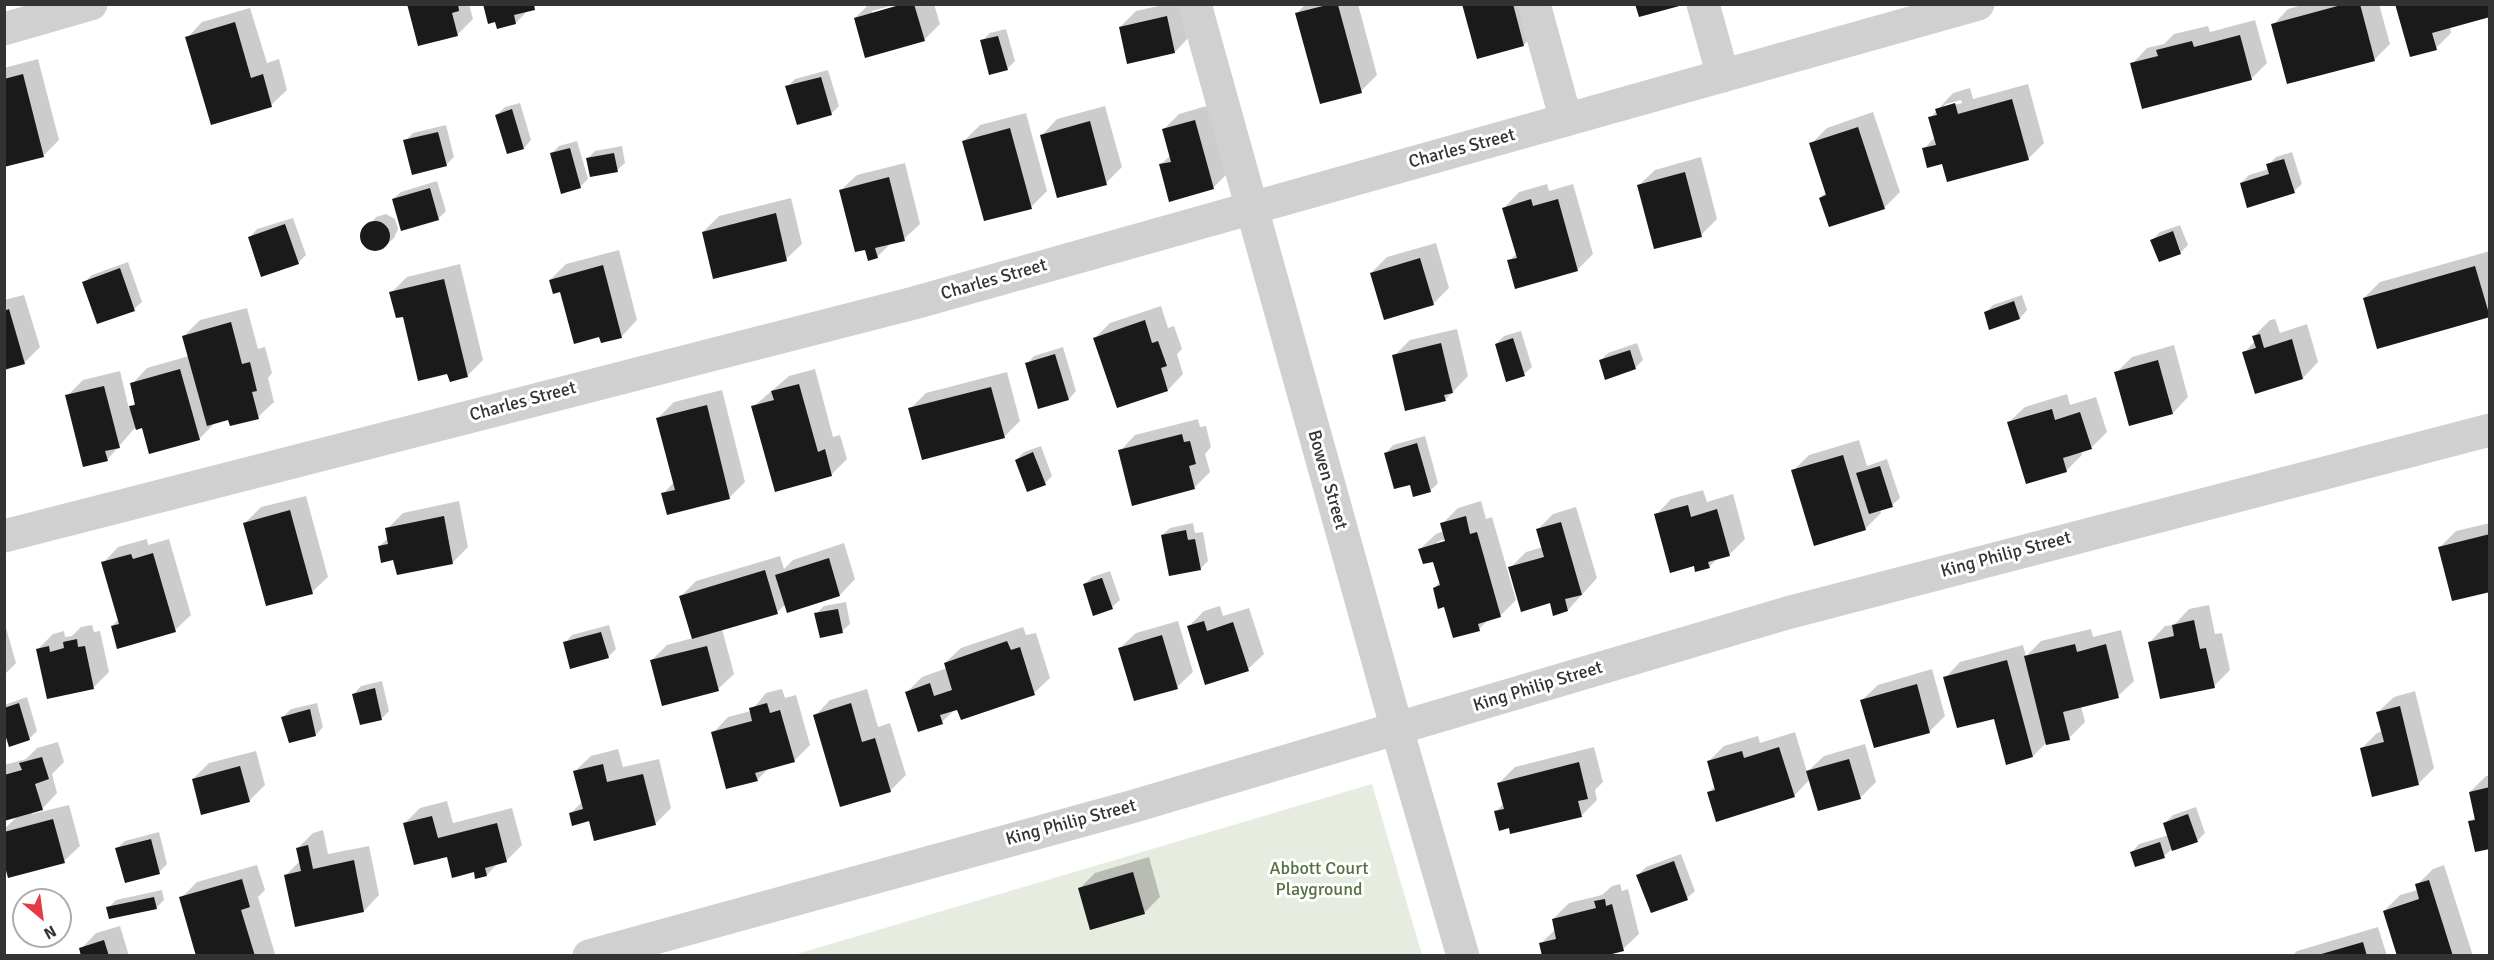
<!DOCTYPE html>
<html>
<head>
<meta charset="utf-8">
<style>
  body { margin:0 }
  #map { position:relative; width:2494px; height:960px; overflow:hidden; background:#fff; font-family:Signika,sans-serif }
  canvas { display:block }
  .frame { position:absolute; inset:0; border:6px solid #333; pointer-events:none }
  .north { position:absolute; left:12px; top:888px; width:60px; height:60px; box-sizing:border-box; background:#fff; border:2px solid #adadad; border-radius:50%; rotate:151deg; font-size:16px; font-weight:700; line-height:24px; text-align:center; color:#333 }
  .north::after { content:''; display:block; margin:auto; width:21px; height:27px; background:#e63946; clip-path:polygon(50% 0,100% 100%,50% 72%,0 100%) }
</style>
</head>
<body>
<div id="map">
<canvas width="2494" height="960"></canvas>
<div class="frame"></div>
<div class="north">N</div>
</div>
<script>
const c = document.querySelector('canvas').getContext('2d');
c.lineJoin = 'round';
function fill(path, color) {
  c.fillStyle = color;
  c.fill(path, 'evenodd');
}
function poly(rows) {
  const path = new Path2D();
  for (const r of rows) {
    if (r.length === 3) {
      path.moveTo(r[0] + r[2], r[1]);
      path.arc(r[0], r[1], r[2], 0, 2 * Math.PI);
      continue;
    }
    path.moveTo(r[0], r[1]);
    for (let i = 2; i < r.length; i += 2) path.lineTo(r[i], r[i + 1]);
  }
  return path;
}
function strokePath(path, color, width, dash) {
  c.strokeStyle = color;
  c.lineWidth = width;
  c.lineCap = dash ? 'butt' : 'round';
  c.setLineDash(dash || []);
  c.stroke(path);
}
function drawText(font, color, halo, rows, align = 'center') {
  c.font = font + ' Signika,sans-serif';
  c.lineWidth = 6;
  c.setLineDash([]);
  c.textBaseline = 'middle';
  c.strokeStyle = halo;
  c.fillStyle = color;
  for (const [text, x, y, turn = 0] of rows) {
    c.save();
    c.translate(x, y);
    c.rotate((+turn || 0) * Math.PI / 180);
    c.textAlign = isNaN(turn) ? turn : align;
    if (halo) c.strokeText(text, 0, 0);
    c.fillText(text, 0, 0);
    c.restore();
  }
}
const green = poly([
  [1372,784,1422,955,790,956]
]);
const shadow = poly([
  [409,4,469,4,473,19,457,35],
  [485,4,539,4,528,10,516,23,496,20],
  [869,4,897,4,872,11,872,15,909,4,934,4,940,24,924,40,855,18],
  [1167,4,1183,4,1190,36,1175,52,1120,27,1136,11],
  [1306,4,1358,4,1377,75,1361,91,1296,14],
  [1464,4,1541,4,1546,22,1524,45],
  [2306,4,2379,4,2390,44,2374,60,2273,25,2288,9],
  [2397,4,2450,27,2451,33,2436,48],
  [250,8,267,63,279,59,287,90,271,105,187,38,202,22],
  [2255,20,2267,63,2251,79,2132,64,2147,48,2164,44,2174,34,2208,26,2210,32],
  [1006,29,1015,61,1007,69,982,41,990,33],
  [38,59,59,140,43,156,4,166,4,68],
  [828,70,839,106,831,114,787,87,795,79],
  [2028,84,2044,143,2028,159,1924,149,1935,137,1930,118,1953,93,1970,88,1973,99],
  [1961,100,1962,103,1942,108,1946,104],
  [520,103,531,140,524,148,497,115,505,107],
  [1210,105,1229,172,1213,188,1160,165,1171,155,1164,129,1179,114],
  [1105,106,1122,167,1106,183,1042,135,1057,119],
  [1873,112,1900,192,1884,208,1820,198,1826,192,1811,144,1827,128],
  [1026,113,1047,191,1031,207,964,141,980,125],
  [446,125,454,157,446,165,405,141,413,133],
  [577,141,588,179,580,187,551,154,559,146],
  [622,146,625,163,617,170,588,158,595,151],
  [2292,152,2302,184,2294,191,2241,183,2249,175,2269,169,2268,165,2276,157],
  [1701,157,1717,219,1701,235,1639,185,1655,170],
  [905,163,920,224,904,239,891,243,877,257,841,190,857,175],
  [437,181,446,211,438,219,393,199,401,192],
  [1547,184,1549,191,1573,184,1593,254,1577,270,1509,261,1517,253,1504,208,1519,192],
  [791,198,802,244,786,259,703,232,719,216],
  [386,214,395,219,398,229,394,238,385,246,376,250,365,244,362,236,376,217],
  [293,218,306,255,298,263,250,237,257,229],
  [2180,225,2188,245,2180,253,2152,240,2160,232],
  [1436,243,1449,288,1433,304,1371,273,1387,257],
  [619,250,637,320,622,336,602,342,600,335,550,280,566,264],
  [2490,251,2489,315,2364,298,2380,282],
  [128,262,142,302,134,309,84,283,92,275],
  [460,264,483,360,467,376,449,372,404,315,391,293,407,277],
  [24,295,40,347,24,363,4,368,4,300],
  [2022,295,2027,310,2020,318,1985,313,1993,305],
  [1161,306,1168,328,1174,326,1182,349,1177,354,1183,374,1168,390,1095,338,1110,323],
  [247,308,258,349,265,347,272,373,268,378,274,402,258,417,229,418,215,423,199,439,143,426,134,429,107,460,67,396,83,380,120,371,129,409,136,402,132,384,147,368,189,356,184,336,200,320],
  [2275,319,2280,333,2307,324,2318,362,2303,378,2244,353,2255,341,2254,336,2270,320],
  [1457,329,1468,376,1445,400,1394,356,1410,340],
  [1521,331,1532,367,1524,374,1496,344,1504,336],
  [1637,343,1643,360,1635,368,1600,361,1608,353],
  [2174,345,2188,397,2173,413,2116,373,2132,357],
  [1063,347,1076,391,1069,399,1039,407,1027,364,1034,356],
  [815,369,833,437,840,435,847,459,831,475,753,407,789,376],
  [1007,372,1020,421,1004,437,910,409,926,393],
  [722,390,745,482,729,498,663,494,674,482,658,418,674,402],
  [2067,394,2070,405,2096,397,2107,432,2091,448,2081,451,2082,455,2066,471,2009,422,2025,407],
  [1198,419,1200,427,1206,426,1211,447,1205,454,1210,472,1194,488,1120,451,1135,435],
  [1425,436,1438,483,1430,491,1386,453,1393,445],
  [1859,440,1867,466,1887,459,1900,498,1892,505,1880,509,1881,513,1865,529,1793,471,1809,455],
  [1041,446,1052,476,1045,483,1016,460,1024,452],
  [1703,490,1707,502,1733,494,1745,539,1729,555,1718,558,1709,567,1695,564,1656,515,1671,499],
  [306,496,328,577,312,592,245,523,261,507],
  [459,501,468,547,453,562,395,559,380,546,389,537,387,529,403,513],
  [1481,501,1486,519,1492,517,1516,600,1500,616,1489,619,1479,629,1445,605,1434,588,1440,582,1434,560,1420,549,1436,534,1444,531,1442,524,1458,508],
  [1452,537,1453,540,1437,545,1437,542],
  [1576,507,1597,578,1568,610,1551,602,1510,568,1526,552,1543,547,1538,529,1553,514],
  [1193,523,1195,533,1203,532,1208,561,1200,569,1162,535,1170,528],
  [2490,523,2490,590,2440,547,2456,531],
  [147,539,148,545,169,539,191,615,175,630,112,626,119,619,103,563,118,547],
  [844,543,855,579,840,595,786,604,777,612,722,629,734,674,718,689,651,661,667,645,693,638,680,597,696,581,780,556,784,569,793,560],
  [1110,571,1120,600,1112,607,1094,614,1084,585,1092,577],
  [846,602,850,624,842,631,816,614,824,606],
  [2209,605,2215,634,2222,633,2230,670,2214,686,2150,642,2165,626,2174,625,2189,609],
  [1220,606,1223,616,1249,608,1264,654,1248,669,1188,627,1204,611],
  [4,621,16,663,4,675],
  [1178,621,1193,672,1177,687,1120,648,1136,633],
  [92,625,94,632,100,631,109,672,93,688,38,649,53,634,64,631,65,637,72,636,81,627],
  [609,625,616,649,608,657,565,643,572,635],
  [1023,627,1026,635,1036,633,1050,678,1034,693,956,708,942,722,919,730,907,692,922,677,947,668,945,663,961,648],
  [2091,629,2093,637,2121,630,2134,681,2118,696,2081,706,2085,722,2069,738,2047,742,2033,756,1995,717,1945,678,1960,662,2023,645,2026,656,2041,641],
  [1932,669,1945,716,1929,732,1862,700,1878,685],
  [382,681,389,711,382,718,354,694,361,686],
  [782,689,785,698,796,695,810,745,794,761,769,768,757,780,713,733,728,717,751,711,766,693],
  [867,689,878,727,890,723,906,775,890,791,815,716,830,700],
  [2415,691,2434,768,2419,783,2373,795,2361,749,2377,733,2383,731,2378,712,2394,697],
  [27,697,37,731,29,739,4,726,4,705],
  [317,703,323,727,316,735,283,717,291,709],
  [1795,732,1807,772,1824,756,1865,744,1876,782,1860,798,1810,779,1794,796,1709,792,1716,785,1708,762,1724,746,1758,736,1760,743],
  [58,742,64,762,52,774,57,793,42,809,31,812,32,814,69,805,80,846,64,861,4,857,4,829,18,816,4,820,4,765,26,759,37,748],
  [1594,747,1603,782,1595,790,1597,800,1582,815,1511,826,1496,812,1504,803,1499,783,1515,767],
  [618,749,623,767,659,759,671,808,655,824,570,814,582,802,575,771,591,756],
  [256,751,265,785,249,801,193,779,209,763],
  [2486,776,2490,776,2490,847,2470,822,2476,816,2470,792],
  [447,801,453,823,512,808,522,845,506,861,498,863,487,875,448,855,404,824,420,808],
  [2196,807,2205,833,2197,841,2173,848,2164,856,2132,852,2139,844,2169,835,2165,823,2173,815],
  [323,830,328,854,369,846,379,895,364,911,285,876,300,861,297,849,313,833],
  [159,832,167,864,159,872,117,848,125,841],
  [1681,854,1695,891,1687,898,1638,875,1646,867],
  [1149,857,1160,897,1144,913,1079,889,1095,873],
  [257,865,265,890,258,897,275,954,273,956,198,956,181,898,197,882],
  [2444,865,2473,956,2398,956,2384,911,2400,895,2418,890,2417,885,2433,869],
  [1620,884,1622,891,1628,889,1639,934,1623,949,1540,944,1556,929,1553,919,1569,903,1602,895,1612,886],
  [162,890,164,900,156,908,108,908,116,900],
  [120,926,129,956,81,956,81,949,96,933],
  [2378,927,2387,956,2292,956,2297,951]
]);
const building = poly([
  [407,4,458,4,459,11,452,13,458,36,418,46],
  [483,4,534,4,535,10,514,15,516,24,497,29,495,22,488,24],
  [903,4,914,4,925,41,865,58,854,18],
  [1462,4,1513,4,1524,46,1477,59],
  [1635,4,1683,4,1683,5,1639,17],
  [2345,4,2360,4,2375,61,2287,84,2271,24],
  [2395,4,2490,4,2490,17,2432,33,2437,50,2410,57],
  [1327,5,1338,5,1362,93,1320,104,1295,13],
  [1167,16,1175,53,1127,64,1119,27],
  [235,22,251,78,263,74,272,107,211,125,185,37],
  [2240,35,2252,80,2142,109,2130,63,2158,56,2156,50,2192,41,2194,47],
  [998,36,1008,70,989,75,980,40],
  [23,74,44,157,4,167,4,79],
  [821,77,832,115,797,125,785,86],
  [2012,99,2029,160,1947,182,1942,164,1927,168,1922,148,1936,145,1928,117,1937,115,1935,109,1955,103,1958,114],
  [512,109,524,149,507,154,495,115],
  [1195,120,1214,189,1169,202,1159,164,1171,162,1162,129],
  [1090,121,1107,185,1057,198,1040,135],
  [1858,127,1885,209,1829,227,1819,198,1826,195,1809,143],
  [1010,128,1032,209,984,221,962,141],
  [438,132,447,166,412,175,403,140],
  [570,148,581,188,561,194,550,153],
  [614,153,618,172,590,177,586,158],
  [2284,159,2295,193,2247,208,2240,183,2269,174,2266,164],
  [1685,172,1702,237,1654,249,1637,185],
  [889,177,905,241,875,248,878,258,868,261,865,250,855,252,839,190],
  [430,188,439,220,401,231,392,199],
  [1531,199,1533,206,1558,199,1578,271,1515,289,1507,260,1517,258,1502,208],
  [776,213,787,261,713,279,702,232],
  [375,236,15],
  [285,224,299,264,261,277,248,237],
  [2173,231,2181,254,2159,262,2150,240],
  [1420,258,1434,305,1384,320,1370,273],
  [603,265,622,338,601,343,599,337,574,344,560,292,553,294,549,280],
  [2475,266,2490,317,2377,349,2363,298],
  [120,268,135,311,97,324,82,282],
  [444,279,468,377,450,382,447,374,418,381,403,317,396,318,389,292],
  [2014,301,2020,319,1989,330,1984,312],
  [9,309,25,364,4,370,4,311],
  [1145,320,1152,343,1158,341,1167,366,1161,368,1168,391,1117,408,1093,338],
  [231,322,242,364,250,362,257,391,252,392,259,419,230,426,228,420,207,426,182,336],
  [2260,334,2264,348,2292,339,2303,379,2255,394,2242,352,2256,348,2252,336],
  [1513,338,1525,376,1506,382,1495,344],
  [1441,343,1453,393,1444,395,1446,401,1405,411,1392,355],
  [1630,350,1636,369,1605,380,1599,360],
  [1055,354,1069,400,1038,409,1025,363],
  [2158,360,2173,414,2129,426,2114,372],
  [180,369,200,440,149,454,142,428,136,430,129,406,135,405,130,383],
  [799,384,818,452,825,449,832,476,775,492,751,406,774,400,771,391],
  [104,386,120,448,105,451,108,461,83,467,65,395],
  [991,387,1005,438,922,460,908,408],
  [707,405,730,499,667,515,661,493,675,490,656,418],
  [2052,409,2055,420,2080,412,2092,449,2063,458,2067,472,2026,484,2007,422],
  [1182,434,1184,442,1190,441,1196,464,1189,466,1195,489,1132,506,1118,450],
  [1417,443,1431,492,1413,497,1410,485,1394,489,1384,453],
  [1033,452,1046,485,1027,492,1015,460],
  [1843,455,1866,530,1814,546,1791,470],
  [1880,466,1893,507,1869,514,1856,473],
  [1688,505,1691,517,1717,509,1730,556,1708,562,1710,568,1695,572,1694,566,1670,573,1654,514],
  [290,510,313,594,266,606,243,523],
  [444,516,453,564,397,575,393,560,381,563,378,546,388,544,385,528],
  [1466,516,1470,534,1477,532,1501,617,1478,624,1480,631,1453,638,1444,607,1438,609,1433,588,1440,585,1433,562,1423,564,1418,549,1445,541,1440,523],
  [1561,522,1582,595,1565,599,1568,611,1553,616,1550,603,1521,612,1508,567,1544,557,1536,529],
  [1186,530,1188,540,1195,539,1201,570,1169,576,1161,535],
  [2490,534,2490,592,2452,601,2438,547],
  [153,553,176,632,117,649,111,626,119,624,101,562,131,554,133,559],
  [829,558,840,596,787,613,775,575],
  [765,570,778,614,692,639,679,596],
  [1102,578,1113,609,1093,616,1083,584],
  [838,609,843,633,820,638,814,613],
  [2194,620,2200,649,2206,648,2215,688,2160,699,2148,642,2174,636,2172,625],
  [1204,621,1207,631,1233,622,1249,671,1205,685,1187,626],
  [601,632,609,658,570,669,563,642],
  [1162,635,1178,689,1134,701,1118,648],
  [77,639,78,647,85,646,94,689,47,699,36,649,49,646,50,652,64,648,63,642],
  [1007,641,1011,650,1020,647,1035,695,961,720,957,710,940,715,943,724,918,732,905,692,930,683,934,696,952,690,944,663],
  [2075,644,2077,652,2106,644,2119,698,2063,712,2070,740,2046,745,2024,656],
  [707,646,719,691,662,706,650,660],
  [2007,660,2033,757,2006,765,1994,719,1957,728,1943,677],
  [1917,684,1930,733,1874,748,1860,700],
  [375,688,382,720,360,725,352,694],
  [19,703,30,740,9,747,4,731,4,708],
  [767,703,770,713,780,710,795,762,755,773,758,781,726,789,711,732,752,721,749,708],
  [851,703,862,742,875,738,891,792,840,807,813,715],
  [2400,706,2419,785,2372,797,2360,748,2384,742,2376,712],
  [310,709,316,736,289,743,281,717],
  [1779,747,1795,797,1716,822,1707,792,1715,790,1707,761,1742,751,1744,758],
  [42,757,49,779,35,784,43,810,4,821,4,775,22,770,19,763],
  [1849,759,1861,799,1818,811,1806,771],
  [1579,762,1588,799,1578,801,1582,817,1510,834,1509,828,1499,831,1494,811,1504,809,1497,783],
  [603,764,607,782,643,774,656,825,594,841,589,821,572,826,569,813,583,809,573,771],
  [240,766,250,802,201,815,192,779],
  [2490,787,2490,849,2475,852,2468,821,2475,820,2469,792],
  [2188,814,2198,842,2172,851,2163,823],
  [432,816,438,838,497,823,507,862,485,868,487,876,475,879,474,872,452,878,447,857,414,865,403,823],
  [53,819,65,863,8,878,4,863,4,832],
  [151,839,160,874,125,883,115,848],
  [2160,842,2165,858,2135,867,2130,852],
  [308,845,313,869,354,860,364,912,295,927,284,875,301,871,296,848],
  [1674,861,1688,900,1651,913,1636,875],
  [1133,872,1145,914,1090,930,1078,888],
  [242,879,250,907,241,910,255,956,196,956,179,897],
  [2429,880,2453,956,2397,956,2383,911,2419,899,2415,884],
  [154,897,157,909,109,919,106,907],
  [1605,899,1606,906,1612,904,1624,951,1604,956,1542,956,1539,943,1556,939,1552,919,1596,908,1594,901],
  [104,940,109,956,81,956,79,948],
  [2363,942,2367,956,2318,956,2318,955]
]);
const street = poly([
  [1195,4,1397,729,1463,956],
  [1534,4,1566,120],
  [1703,4,1723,76],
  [4,29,91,4],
  [4,536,914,303,1978,4],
  [589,956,1131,807,1787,613,2490,430]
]);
const streetNames = [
  ["Charles Street",1462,149,-15],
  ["Charles Street",994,280,-16],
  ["Charles Street",523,402,-15],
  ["Bowen Street",1327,480,74],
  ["King Philip Street",2006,555,-15],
  ["King Philip Street",1538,687,-17],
  ["King Philip Street",1071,823,-15]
];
const parkNames = [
  ["Abbott Court",1319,869],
  ["Playground",1319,890]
];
fill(green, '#e6ecdf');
fill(shadow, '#0003');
fill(building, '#1a1a1a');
strokePath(street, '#d0d0d0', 33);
drawText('18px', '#333', '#fff', streetNames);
drawText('18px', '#56703f', '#fff', parkNames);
</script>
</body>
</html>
